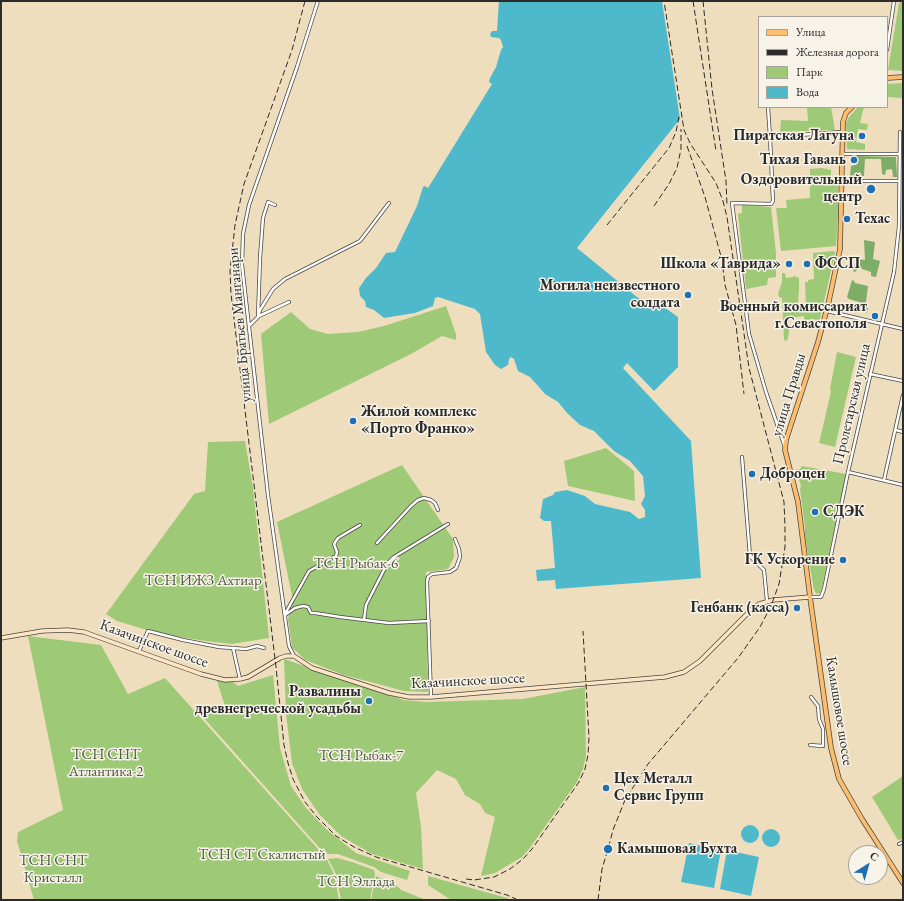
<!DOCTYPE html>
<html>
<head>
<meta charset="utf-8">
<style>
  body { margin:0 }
  #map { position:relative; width:904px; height:901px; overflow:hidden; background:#efdebd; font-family:"EB Garamond",serif }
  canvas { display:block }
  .frame { position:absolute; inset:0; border:2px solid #2b2b2b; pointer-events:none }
  .legend { position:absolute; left:758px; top:16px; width:130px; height:92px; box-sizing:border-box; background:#f7f3e8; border:1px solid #a5a39c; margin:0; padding:5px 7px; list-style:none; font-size:12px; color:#2b2b2b }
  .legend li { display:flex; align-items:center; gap:8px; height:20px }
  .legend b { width:20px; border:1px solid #a5a39c }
  .north { position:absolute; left:848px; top:845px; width:40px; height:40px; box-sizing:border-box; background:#f7f3e8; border:1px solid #a5a39c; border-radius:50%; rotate:37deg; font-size:11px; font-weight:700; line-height:16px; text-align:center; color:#2b2b2b }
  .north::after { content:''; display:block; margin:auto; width:14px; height:18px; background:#1f6fb2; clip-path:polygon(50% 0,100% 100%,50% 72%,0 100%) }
</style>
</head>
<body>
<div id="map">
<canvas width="904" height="901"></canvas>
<div class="frame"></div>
<ul class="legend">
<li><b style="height:5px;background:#fcbd6f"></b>Улица</li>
<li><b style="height:5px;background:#2b2b2b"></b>Железная дорога</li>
<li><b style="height:11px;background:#9ec976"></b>Парк</li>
<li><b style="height:11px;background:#4fb9cc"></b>Вода</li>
</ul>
<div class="north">С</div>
</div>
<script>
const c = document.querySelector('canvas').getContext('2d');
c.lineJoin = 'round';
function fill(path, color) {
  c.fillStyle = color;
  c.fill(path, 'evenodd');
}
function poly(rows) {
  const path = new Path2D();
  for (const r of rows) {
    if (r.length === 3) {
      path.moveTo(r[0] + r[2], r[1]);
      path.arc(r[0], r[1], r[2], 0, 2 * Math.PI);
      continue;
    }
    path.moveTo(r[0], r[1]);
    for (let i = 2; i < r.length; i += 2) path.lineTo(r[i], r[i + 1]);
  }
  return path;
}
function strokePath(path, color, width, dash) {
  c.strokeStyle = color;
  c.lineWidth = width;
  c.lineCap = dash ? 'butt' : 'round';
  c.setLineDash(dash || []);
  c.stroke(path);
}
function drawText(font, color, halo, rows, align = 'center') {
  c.font = font + ' "EB Garamond",serif';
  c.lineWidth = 3;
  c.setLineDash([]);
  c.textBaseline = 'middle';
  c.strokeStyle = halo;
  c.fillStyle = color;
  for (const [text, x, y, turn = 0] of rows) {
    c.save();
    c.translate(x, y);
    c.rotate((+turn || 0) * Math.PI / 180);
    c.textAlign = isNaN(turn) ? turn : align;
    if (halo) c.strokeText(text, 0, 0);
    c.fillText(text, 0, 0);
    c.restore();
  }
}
const green = poly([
  [903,2,903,71,888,70,899,3],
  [903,83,903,98,887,97,887,84],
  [807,107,831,107,835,130,780,132,781,120,808,121],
  [858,107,866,107,863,110,860,123,868,124,867,130,858,129,856,142,865,144,865,150,847,149,846,123,849,117],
  [822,168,831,170,831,176,838,176,838,214,836,246,781,251,776,208,787,208,786,200,810,198,810,169],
  [742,205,771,207,776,253,776,277,768,278,767,285,746,289,738,214,742,213],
  [833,251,835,252,835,254,819,323,814,319,804,320,804,316,788,318,789,333,787,341,784,340,782,298,779,297,778,294,782,282,782,273,785,273,786,278,793,277,794,276,799,278,799,288,798,304,799,305,806,304,805,282,808,282,808,280,814,279,813,253],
  [446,306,456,334,456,340,442,336,411,354,269,424,261,334,291,312,310,329,328,334,358,332,384,326],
  [837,352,856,357,835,447,819,443,831,392,830,389],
  [245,441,253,488,269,638,232,644,206,641,160,634,117,621,106,614,194,494,205,491,208,442],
  [606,448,634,471,635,501,568,486,564,461],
  [402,465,453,539,454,557,448,569,426,572,428,692,404,691,344,675,305,660,292,647,288,619,293,601,277,522],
  [802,466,846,474,822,587,820,593,817,594,814,590,805,537,805,527,800,489,801,486,796,469,800,469],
  [28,636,101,645,128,694,165,678,326,858,334,874,339,900,233,900,230,894,233,900,34,900,17,841,18,832,63,810],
  [284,659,404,700,426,702,523,699,585,687,586,756,583,769,577,782,529,849,522,857,495,873,481,876,495,817,485,813,480,804,465,795,456,779,437,770,416,793,421,827,423,869,372,854,341,836,319,814,302,789,292,763,286,714],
  [273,675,280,748,291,786,306,808,326,829,356,853,410,871,407,880,381,872,374,867,338,854,325,854,194,707,225,706,217,681,233,682,238,686],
  [903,776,903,839,898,840,872,797],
  [337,858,352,862,374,870,375,874,370,900,341,900,336,874,328,859],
  [376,876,395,884,401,890,426,900,371,900],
  [428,876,507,898,511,900,451,900,428,885]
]);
const forest = poly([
  [857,156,896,157,897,177,893,177,892,169,886,170,885,175,882,174,881,159,865,159,864,176,850,177,851,166,858,164],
  [864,240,875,242,873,259,880,261,876,277,871,276,871,272,859,268,855,272,853,271,856,259,865,260],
  [852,280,854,281,855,283,868,286,866,302,868,307,867,313,865,312,865,306,859,302,849,299,847,297]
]);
const water = poly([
  [499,1,662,1,680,119,577,248,648,306,654,300,678,317,678,367,654,391,627,363,623,368,691,441,701,578,556,589,555,580,537,581,536,570,555,568,551,521,544,521,540,518,543,499,553,495,555,492,567,490,585,496,595,504,630,512,639,519,645,517,645,510,641,504,645,496,643,476,630,461,614,451,594,431,580,425,567,413,558,402,545,394,530,377,518,371,514,359,511,357,509,359,508,365,501,369,495,365,486,352,480,314,475,309,438,297,435,298,433,306,415,313,384,318,374,310,366,307,365,301,360,296,359,288,366,278,376,268,386,253,395,252,417,206,423,187,425,186,428,188,492,84,489,82,490,78,496,67,501,50,503,47,501,40,499,38,491,37,490,34,492,31,497,31],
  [750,834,9],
  [771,838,9],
  [689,843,721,850,714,888,681,882],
  [727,850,759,857,751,896,720,889]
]);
const minor = poly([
  [887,50,894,1],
  [768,107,770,137],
  [843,154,899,154],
  [842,181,899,181],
  [827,311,903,329],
  [259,316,289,302],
  [258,317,260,310,273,289,285,279,360,241,389,203],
  [250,325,258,317,260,258,263,218,268,202,275,205],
  [870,374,903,381],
  [896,430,903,432],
  [785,447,766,392,749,334,732,203,771,204,773,201,770,137,842,132],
  [742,457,750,556,764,570,767,601],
  [848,472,903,485],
  [884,480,903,395],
  [377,543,411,506,418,500,424,498,431,500,435,503,438,510],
  [810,597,821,597,824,589,848,472,894,272,899,226,900,132],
  [285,614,309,571,336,556,337,552,334,544,338,538,360,525],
  [285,615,295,608,303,606,308,607,311,613,315,613,340,617,389,623,429,621],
  [364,620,366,605,387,564,394,557,448,524],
  [233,648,240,679],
  [139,651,148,631,183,640,219,647,246,649,257,646,264,648],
  [294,656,289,646,268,495,242,265,243,234,249,205,297,67,318,1],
  [431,697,427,582,428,577,432,574,450,572,456,568,460,557,459,549,455,539],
  [810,745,823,746,823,729,819,719,818,706,811,697],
  [899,844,903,842]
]);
const secondary = poly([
  [1,638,42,631,68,630,84,632,201,674,225,680,240,679,248,677,280,658,286,656,294,656,312,668,389,693,409,697,431,697,665,677,684,672,700,661,752,609,759,604,773,600,810,597]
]);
const primary = poly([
  [887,78,903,77],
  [852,107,846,113,843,122,840,249,828,305,818,342,786,440,785,450,798,502,810,597,831,748,839,779,862,819,903,883]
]);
const rail = poly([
  [305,1,292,50,244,184,235,225,230,271,231,294,276,667,284,745,288,763,293,779,305,802,317,817,336,836,354,847,376,857,507,895,518,900],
  [693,1,716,151],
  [703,1,712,89,726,181,727,205],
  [687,146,705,197,722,260,725,285,736,325,744,394],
  [654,206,669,184,677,168,681,149,681,129],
  [607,225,669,148,676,132,679,117],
  [466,879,474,880,494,877,510,869,523,859,532,849,579,782,585,769,588,755,589,737,583,631],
  [598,900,602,869,608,849,613,830,625,800,648,764,738,658,760,627,771,606,779,584,785,547,785,527,784,502,749,368,727,217,723,201,716,183,690,143,684,130,664,1]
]);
const markers = [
  [862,136,4,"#1f6fb2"],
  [854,160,4,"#1f6fb2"],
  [871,189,5,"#1f6fb2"],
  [847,219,4,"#1f6fb2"],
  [789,264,4,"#1f6fb2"],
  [807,264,4,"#1f6fb2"],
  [688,295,4,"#1f6fb2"],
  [875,316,4,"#1f6fb2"],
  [353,421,4,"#1f6fb2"],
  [752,474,4,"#1f6fb2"],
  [815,512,4,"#1f6fb2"],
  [843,560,4,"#1f6fb2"],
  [797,608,4,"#1f6fb2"],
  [369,701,4,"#1f6fb2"],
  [606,788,4,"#1f6fb2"],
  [608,849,5,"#1f6fb2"]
];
const poiNames = [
  ["Пиратская Лагуна",854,136],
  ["Тихая Гавань",846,160],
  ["Оздоровительный",862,180],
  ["центр",862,197],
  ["Техас",855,219,"left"],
  ["Школа «Таврида»",781,264],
  ["ФССП",815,264,"left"],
  ["Могила неизвестного",680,286],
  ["солдата",680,303],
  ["Военный комиссариат",867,307],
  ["г.Севастополя",867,324],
  ["Жилой комплекс",361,412,"left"],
  ["«Порто Франко»",361,429,"left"],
  ["Доброцен",760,474,"left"],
  ["СДЭК",823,512,"left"],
  ["ГК Ускорение",835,560],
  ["Генбанк (касса)",789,608],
  ["Развалины",361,692],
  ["древнегреческой усадьбы",361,709],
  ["Цех Металл",614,779,"left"],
  ["Сервис Групп",614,796,"left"],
  ["Камышовая Бухта",617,849,"left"]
];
const streetNames = [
  ["улица Братьев Манганари",240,325,-95],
  ["улица Правды",789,395,-73],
  ["Пролетарская улица",852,404,-77],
  ["Казачинское шоссе",154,644,20],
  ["Казачинское шоссе",468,681,-3],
  ["Камышовое шоссе",839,711,81]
];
const parkNames = [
  ["ТСН Рыбак-6",356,564],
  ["ТСН ИЖЗ Ахтиар",203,581],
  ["ТСН СНТ",106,755],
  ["Атлантика-2",106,772],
  ["ТСН Рыбак-7",361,756],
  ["ТСН СТ Скалистый",262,855],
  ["ТСН СНТ",53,861],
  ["Кристалл",53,878],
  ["ТСН Эллада",356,882]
];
fill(green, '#9ec976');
fill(forest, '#7ead67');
fill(water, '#4fb9cc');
strokePath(minor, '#484641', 4);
strokePath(secondary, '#484641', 5);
strokePath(primary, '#484641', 5.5);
strokePath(minor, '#fff', 2.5);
strokePath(secondary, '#fee5c5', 3.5);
strokePath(primary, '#fcbd6f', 4);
strokePath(rail, '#2b2b2b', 1, [6, 3]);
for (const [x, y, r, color] of markers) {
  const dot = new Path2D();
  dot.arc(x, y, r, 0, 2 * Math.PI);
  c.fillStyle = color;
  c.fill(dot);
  strokePath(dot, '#f7f3e8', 1.5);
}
drawText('bold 15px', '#2b2b2b', '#f7f3e8', poiNames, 'right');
drawText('15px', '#2b2b2b', '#f7f3e8', streetNames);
drawText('15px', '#4e5a42', '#f7f3e8', parkNames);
</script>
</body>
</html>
